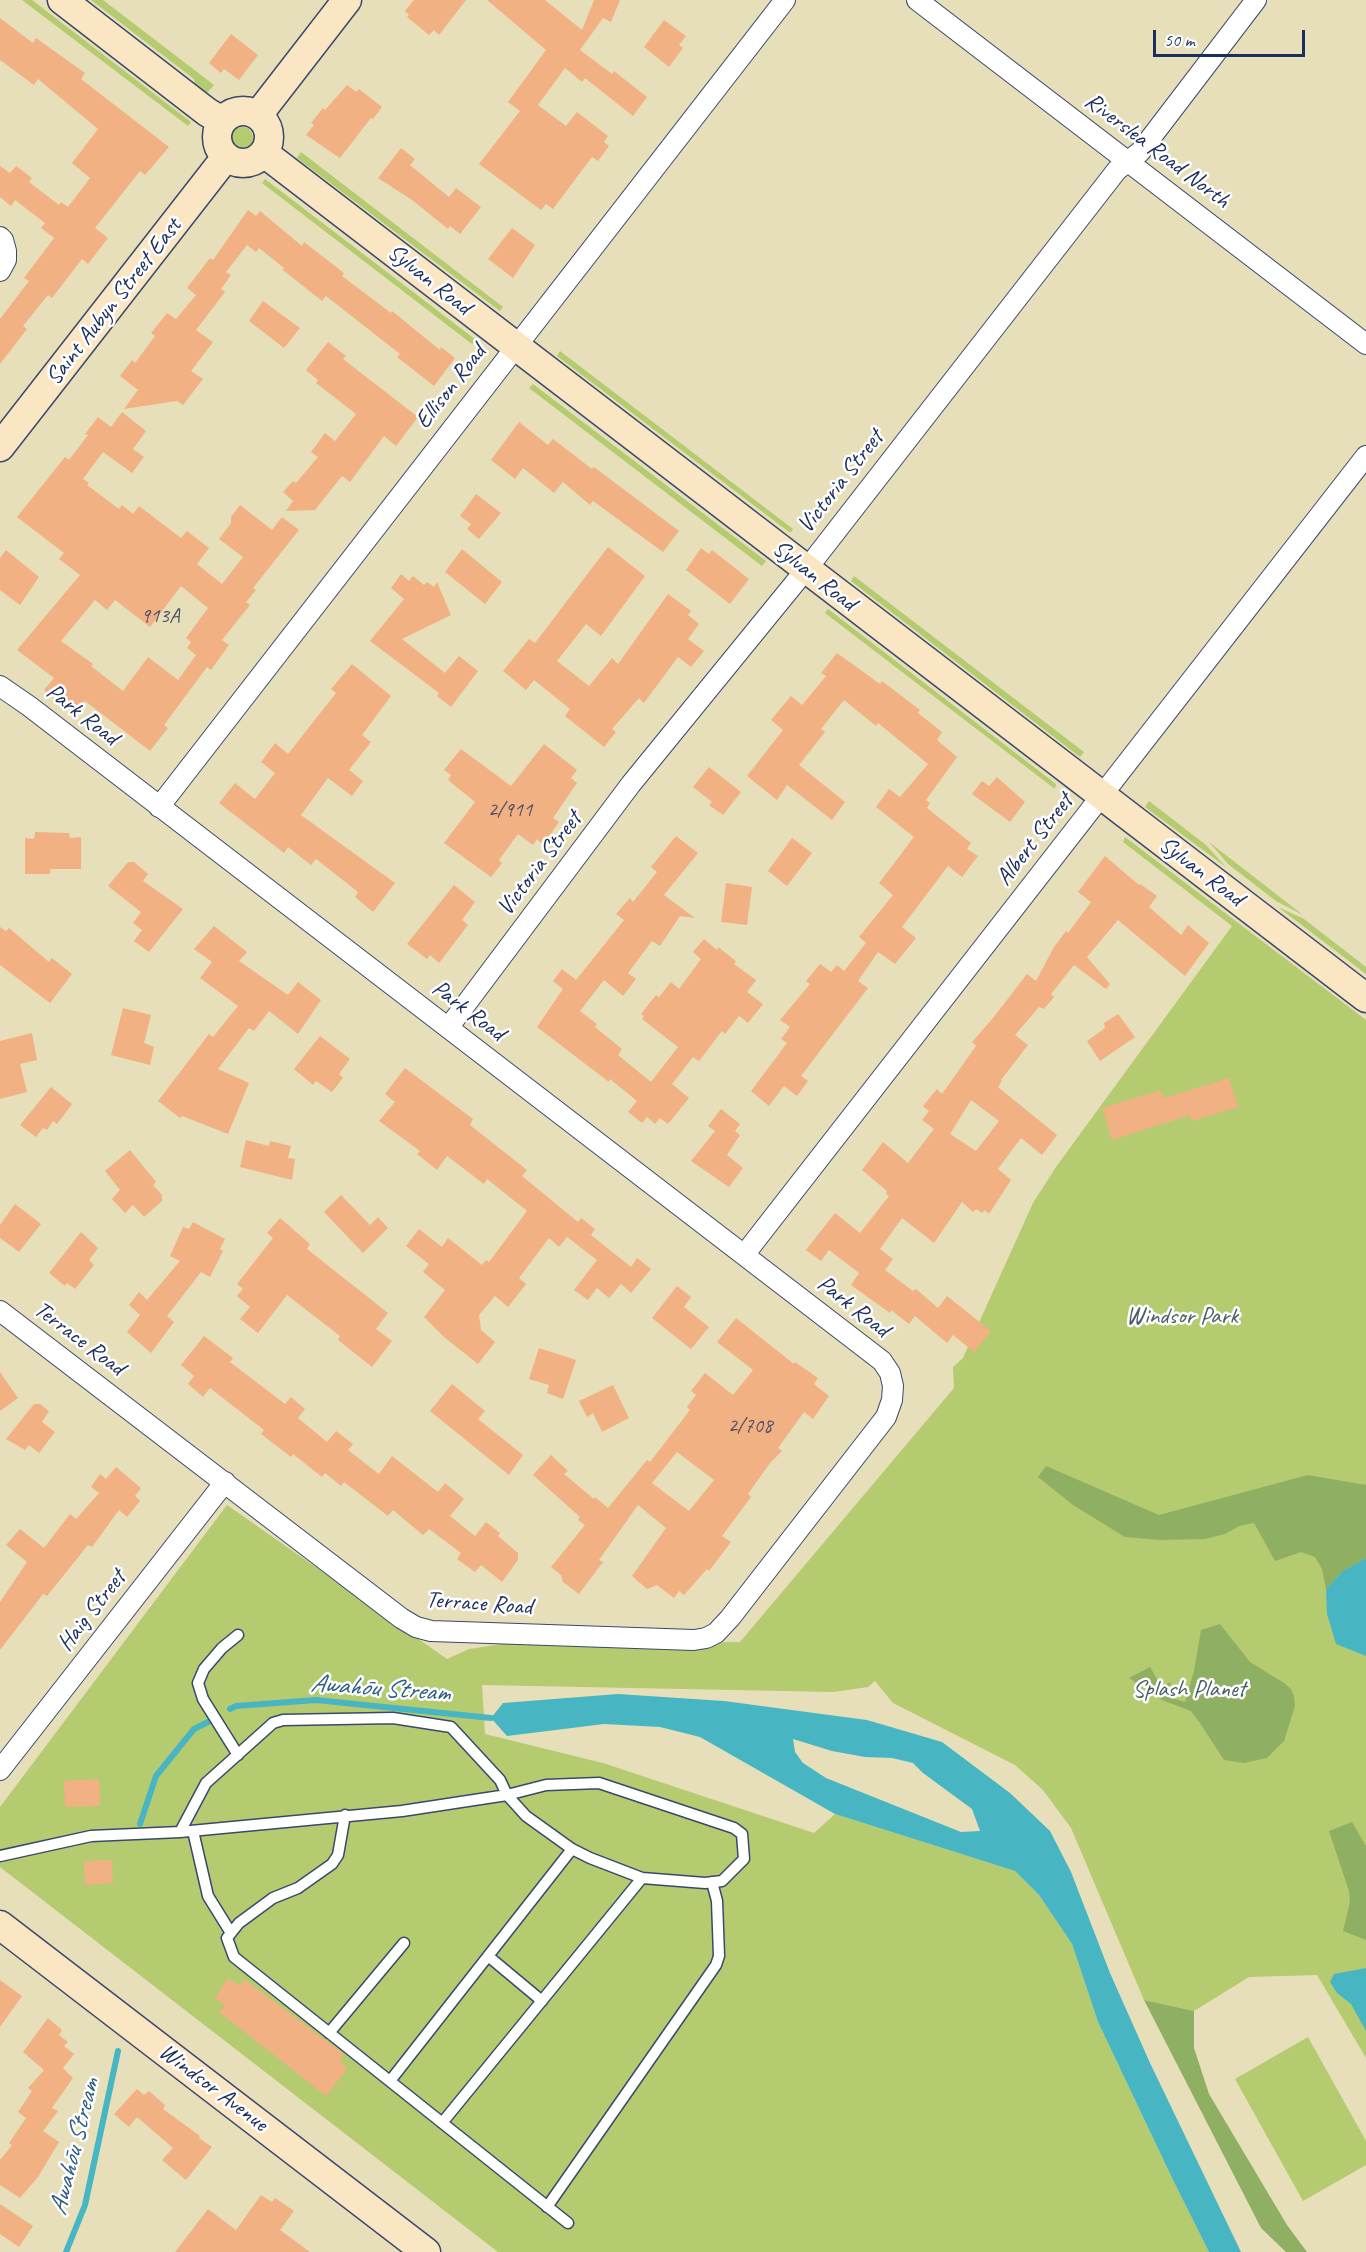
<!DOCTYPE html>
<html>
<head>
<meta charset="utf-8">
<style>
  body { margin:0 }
  #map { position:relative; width:1366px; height:2252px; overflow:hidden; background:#e6dfba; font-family:Caveat,sans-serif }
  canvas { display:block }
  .scale { position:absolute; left:1153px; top:30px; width:152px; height:27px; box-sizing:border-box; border:3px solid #1b2f5e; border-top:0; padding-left:8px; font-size:18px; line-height:21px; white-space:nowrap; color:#1b2f5e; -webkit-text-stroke:4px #fff; paint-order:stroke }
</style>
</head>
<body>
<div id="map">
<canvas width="1366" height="2252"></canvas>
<div class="scale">50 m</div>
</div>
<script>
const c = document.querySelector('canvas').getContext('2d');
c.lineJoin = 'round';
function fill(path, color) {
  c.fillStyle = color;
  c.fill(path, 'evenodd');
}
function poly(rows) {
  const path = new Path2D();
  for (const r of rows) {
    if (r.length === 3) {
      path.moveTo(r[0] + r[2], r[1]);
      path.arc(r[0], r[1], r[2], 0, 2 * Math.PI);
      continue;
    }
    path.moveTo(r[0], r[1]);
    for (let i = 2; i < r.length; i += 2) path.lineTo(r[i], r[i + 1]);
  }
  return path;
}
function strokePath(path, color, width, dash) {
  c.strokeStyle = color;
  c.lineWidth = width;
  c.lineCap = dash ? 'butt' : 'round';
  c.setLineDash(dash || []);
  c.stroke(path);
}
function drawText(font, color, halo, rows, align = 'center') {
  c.font = font + ' Caveat,sans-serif';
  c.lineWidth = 5;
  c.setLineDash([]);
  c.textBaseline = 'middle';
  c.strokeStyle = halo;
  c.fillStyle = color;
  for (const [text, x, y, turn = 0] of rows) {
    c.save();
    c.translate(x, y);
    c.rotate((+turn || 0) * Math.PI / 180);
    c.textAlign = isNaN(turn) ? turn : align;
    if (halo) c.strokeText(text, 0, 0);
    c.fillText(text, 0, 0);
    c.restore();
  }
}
const green = poly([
  [22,0,32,0,191,122,188,126],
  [91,0,103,0,214,85,205,95,196,89,194,79],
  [242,138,11],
  [301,152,503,307,500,311,297,158],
  [265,179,476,340,474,343,472,344,262,183],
  [560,351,793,529,791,532,789,532,557,356],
  [533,384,766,561,762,566,529,388],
  [854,576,1084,752,1080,757,851,581],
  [828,609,1056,784,1055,789,825,613],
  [1149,801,1206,845,1226,867,1145,807],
  [1125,837,1366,1020,1366,2058,1317,1975,1249,1977,1194,2011,1144,2000,1071,1828,1043,1790,1015,1765,893,1703,875,1681,868,1687,834,1692,482,1685,485,1734,603,1763,814,1833,835,1814,1015,1871,1039,1895,1072,1944,1098,2022,1172,2178,1209,2252,498,2252,0,1867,0,1807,227,1505,447,1659,469,1649,502,1644,740,1642,954,1388,953,1367,963,1358,1033,1203,1056,1167,1232,926,1123,842],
  [1209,842,1303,915,1276,901,1228,864],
  [1278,907,1304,919,1366,967,1366,974],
  [1308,2037,1366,2141,1366,2165,1303,2201,1235,2079]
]);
const forest = poly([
  [1046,1466,1159,1515,1308,1475,1366,1485,1366,1558,1343,1571,1326,1589,1322,1569,1315,1557,1301,1552,1275,1561,1254,1523,1239,1526,1225,1534,1205,1539,1160,1540,1125,1537,1073,1505,1038,1477],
  [1220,1624,1250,1662,1284,1683,1291,1689,1294,1696,1295,1706,1284,1741,1267,1758,1244,1763,1224,1760,1200,1723,1191,1711,1162,1700,1129,1678,1150,1667,1161,1686,1171,1682,1166,1696,1185,1702,1194,1671,1201,1630],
  [1352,1822,1366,1846,1366,1940,1343,1931,1350,1902,1349,1891,1329,1831],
  [1144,2000,1194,2011,1194,2048,1209,2094,1287,2225,1307,2252,1286,2252,1261,2228]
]);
const water = poly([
  [1366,1558,1366,1656,1336,1644,1327,1614,1326,1589,1343,1571],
  [618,1694,724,1701,867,1720,942,1742,1010,1793,1050,1831,1071,1872,1110,1973,1150,2063,1241,2252,1209,2252,1172,2178,1098,2022,1072,1944,1039,1895,1015,1871,835,1814,700,1737,660,1727,604,1724,507,1736,491,1718,503,1703],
  [793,1739,832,1751,865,1757,892,1758,913,1763,923,1773,972,1809,980,1831,961,1832,826,1778,803,1763,795,1752],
  [1366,1968,1366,2031,1351,2004,1337,1993,1330,1982,1334,1974]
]);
const stream = poly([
  [230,1709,236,1706,316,1700,491,1718],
  [140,1824,156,1776,194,1729,212,1720],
  [66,2252,85,2205,118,2051]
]);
const building = poly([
  [414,0,466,0,439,35,434,30,429,35,407,17,409,15,405,11],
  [487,0,545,0,582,30,594,0,620,0,611,22,603,18,580,50,612,74,614,71,647,97,633,116,585,78,582,82,565,68,538,105,566,126,577,112,608,136,604,142,609,146,598,161,592,157,553,209,546,204,541,210,479,164,520,111,508,102,546,50],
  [0,18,33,43,36,38,85,73,81,79,169,147,145,175,140,171,95,228,108,238,88,264,82,259,52,298,48,295,23,326,27,329,0,364,0,319,29,281,24,278,54,238,41,228,45,223,15,200,11,206,0,197,0,166,10,173,16,166,32,178,29,182,59,205,61,202,68,207,90,178,72,163,98,129,38,79,34,85,0,60],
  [664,20,686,36,679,45,683,48,669,67,644,47],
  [231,34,258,55,239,80,224,69,221,73,209,63],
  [347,85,356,92,359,89,382,107,373,119,371,118,340,158,306,135,314,125,311,123,323,108,325,110],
  [401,148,415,159,410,165,449,197,456,188,481,207,460,234,450,226,448,229,412,200,378,178],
  [248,210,256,216,260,211,302,246,304,242,344,273,342,276,391,313,392,311,440,350,441,347,455,358,434,386,397,357,400,354,326,296,322,301,283,270,284,268,259,248,256,252,247,245,226,272,231,275,221,289,225,292,196,330,213,342,191,371,203,379,183,405,177,401,124,409,138,390,120,376,132,360,135,363,155,336,151,333,167,313,176,319,196,295,187,288,210,258,213,260],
  [512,228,535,245,513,278,488,259],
  [263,301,300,328,284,348,249,321],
  [328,342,346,356,343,359,418,417,396,446,384,436,350,482,342,476,315,510,286,511,293,501,283,492,293,481,296,483,318,457,311,452,325,433,335,441,356,414,316,383,318,380,306,370],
  [122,412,146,431,133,449,144,457,132,473,103,452,83,479,89,483,87,485,119,509,122,505,133,514,139,506,181,538,187,531,209,548,197,564,222,584,243,557,219,539,231,523,231,517,240,505,272,530,282,517,299,530,253,588,256,590,246,602,250,605,222,640,229,645,211,670,207,667,164,725,168,728,150,751,85,701,75,715,44,690,54,678,17,650,80,575,59,559,64,553,17,517,65,457,69,460,88,435,85,434,98,417,111,427],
  [181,586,208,608,186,638,191,642,187,648,196,655,178,680,148,657,123,691,91,666,93,664,61,641,95,600,107,610,115,600,150,627],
  [519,422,548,445,553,439,592,469,594,467,679,531,663,552,593,501,590,505,563,482,554,493,523,468,515,479,491,460],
  [476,494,501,513,479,539,467,529,471,524,460,516],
  [608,547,645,576,601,636,586,624,557,661,589,686,612,658,618,664,668,594,691,611,688,615,699,624,688,639,704,651,691,667,678,657,644,703,639,698,612,729,616,732,604,747,565,716,570,709,534,680,526,690,503,671,529,639,535,643],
  [701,548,709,554,712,550,749,579,730,604,686,570],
  [462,549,502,582,485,604,445,572],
  [6,550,39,577,20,605,0,590,0,558],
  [401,574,409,581,413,576,424,585,427,582,434,587,437,582,451,615,402,639,445,673,459,656,478,671,451,707,437,696,439,693,370,641,404,599,391,588],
  [837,653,880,684,882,681,920,710,918,713,942,732,937,740,957,757,926,800,930,803,927,808,971,843,967,849,978,856,962,877,948,866,902,927,916,938,895,964,878,952,858,981,868,988,801,1076,808,1081,797,1096,784,1086,769,1106,751,1091,787,1043,781,1039,790,1027,780,1020,810,984,806,981,820,964,831,972,837,965,844,971,866,943,859,937,893,895,879,883,914,837,876,807,889,789,900,797,928,764,878,723,876,726,844,700,821,729,825,732,799,765,845,802,832,820,787,785,777,800,747,776,783,730,771,720,791,696,802,705,826,676,821,673],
  [352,664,391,696,362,735,371,742,349,770,363,781,352,796,328,778,301,815,395,883,373,912,355,897,358,892,316,859,311,865,288,847,284,853,219,803,235,783,255,799,275,773,261,762,275,743,288,754,336,693,331,689],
  [544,744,577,770,571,778,577,783,553,818,559,822,543,845,537,839,533,845,518,834,499,860,502,863,491,877,444,843,475,802,448,780,451,775,444,770,461,749,511,786],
  [709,767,741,792,723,815,709,805,712,802,693,787],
  [997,777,1025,802,1010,822,972,794,982,781,989,786],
  [35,832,69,833,70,838,81,837,81,869,50,869,50,874,25,874,25,838,34,839],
  [676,836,698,853,664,895,695,918,680,916,660,946,652,941,628,973,636,979,623,996,604,980,580,1011,597,1024,595,1027,622,1049,618,1055,651,1082,678,1047,642,1019,644,1016,641,1014,656,995,659,997,671,982,679,989,701,959,693,952,704,939,717,950,718,947,736,961,734,964,756,980,747,992,763,1004,748,1023,739,1016,725,1034,722,1031,699,1061,693,1057,672,1084,689,1098,668,1124,660,1118,655,1124,647,1117,642,1123,628,1112,637,1101,610,1079,609,1082,537,1027,563,989,553,981,562,969,576,980,624,920,616,914,630,898,633,902,657,872,651,867],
  [792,838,812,853,787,886,768,871],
  [1105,856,1139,885,1140,884,1157,896,1149,907,1181,935,1188,925,1209,943,1185,976,1118,920,1087,957,1110,984,1106,989,1074,965,1051,994,1054,997,1044,1009,1039,1007,1015,1035,1028,1045,1001,1080,1002,1081,998,1087,1057,1135,1042,1155,1021,1138,998,1169,1011,1180,989,1214,985,1210,982,1213,976,1209,973,1212,962,1202,934,1243,902,1218,880,1249,893,1259,885,1270,913,1291,916,1289,938,1308,947,1296,991,1331,974,1352,953,1335,947,1343,915,1316,909,1324,891,1310,890,1313,851,1285,859,1273,829,1250,821,1261,806,1250,835,1213,860,1233,889,1196,886,1194,887,1191,862,1170,883,1142,908,1163,934,1129,922,1120,929,1111,923,1106,937,1089,942,1094,976,1046,972,1042,993,1018,1027,974,1036,981,1054,947,1066,931,1068,933,1091,902,1078,892],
  [971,1100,999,1121,976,1151,950,1134],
  [128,862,134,862,148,874,143,881,183,909,149,952,134,941,142,930,133,923,141,912,108,886],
  [726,883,752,887,747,925,721,922],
  [454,885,475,902,462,920,468,925,439,963,430,955,427,959,407,944],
  [214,926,247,952,239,961,288,995,298,982,321,1000,298,1034,269,1011,254,1031,249,1028,218,1069,249,1083,228,1134,182,1116,180,1118,158,1101,209,1034,213,1037,238,1006,200,978,212,962,194,949],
  [0,927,6,931,9,928,49,962,52,958,72,974,50,1003,0,965],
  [123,1008,151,1015,144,1043,154,1047,150,1065,111,1055],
  [1118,1014,1135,1037,1100,1061,1087,1041,1105,1028,1104,1023],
  [32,1033,37,1060,20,1064,27,1092,0,1099,0,1041],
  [320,1036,350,1059,339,1074,343,1078,332,1092,316,1081,313,1085,294,1069],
  [405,1068,473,1119,470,1125,527,1170,522,1176,578,1222,581,1218,595,1229,591,1235,631,1267,637,1258,651,1269,631,1293,621,1284,609,1298,597,1288,588,1300,574,1290,597,1260,567,1237,559,1247,549,1238,519,1278,526,1284,508,1307,495,1296,479,1315,481,1330,495,1342,478,1364,444,1337,424,1317,445,1290,423,1272,429,1264,406,1246,419,1229,442,1247,448,1238,482,1265,486,1260,489,1262,527,1211,487,1179,484,1184,447,1156,437,1170,417,1154,420,1151,379,1121,395,1102,385,1094],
  [1229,1078,1238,1107,1192,1121,1190,1115,1112,1140,1102,1108,1161,1090,1164,1098],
  [51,1087,72,1104,57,1124,53,1121,47,1130,43,1128,36,1137,20,1125],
  [721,1109,740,1124,735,1131,740,1135,727,1155,743,1168,729,1187,691,1161,715,1131,708,1126],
  [246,1140,269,1146,270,1141,291,1146,288,1158,295,1159,292,1180,240,1167],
  [130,1150,156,1182,153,1185,162,1195,162,1201,144,1217,133,1205,125,1213,112,1199,120,1190,105,1171],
  [341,1195,370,1225,378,1217,388,1228,363,1253,324,1212],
  [15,1204,41,1224,19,1252,0,1238,0,1225],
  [280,1218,310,1244,307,1249,388,1313,376,1329,392,1341,372,1367,338,1340,340,1336,287,1295,258,1333,240,1319,250,1307,237,1296,243,1289,237,1284,273,1238,267,1233],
  [193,1222,225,1239,220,1249,223,1251,210,1277,201,1272,167,1316,174,1322,151,1353,127,1332,140,1315,129,1305,139,1292,147,1300,180,1261,170,1256,183,1227,189,1229],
  [81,1232,98,1248,89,1260,94,1265,75,1289,67,1283,65,1286,49,1273],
  [677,1286,691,1297,684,1307,709,1327,691,1349,652,1318],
  [736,1318,794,1364,795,1362,818,1378,814,1384,829,1396,813,1419,804,1412,778,1448,782,1451,770,1463,748,1494,751,1497,722,1536,731,1542,709,1571,707,1569,684,1595,679,1591,674,1598,657,1585,647,1589,632,1576,666,1528,638,1505,599,1560,603,1562,579,1594,563,1582,561,1575,551,1567,585,1525,578,1520,580,1517,533,1475,551,1455,568,1471,564,1474,594,1499,595,1497,608,1508,647,1460,650,1462,690,1410,687,1407,696,1395,691,1391,705,1373,733,1395,753,1370,717,1342],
  [677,1452,714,1480,689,1511,652,1483],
  [204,1336,233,1358,230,1362,285,1404,291,1397,305,1409,298,1418,327,1442,336,1431,353,1444,348,1450,379,1474,392,1456,438,1492,445,1483,464,1499,450,1516,475,1536,486,1522,500,1533,498,1536,518,1553,518,1560,502,1582,481,1565,475,1572,457,1559,461,1553,429,1529,423,1535,393,1510,388,1516,344,1482,341,1486,325,1473,322,1477,293,1454,291,1457,261,1434,264,1430,210,1388,203,1397,188,1384,194,1376,181,1365],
  [539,1348,576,1360,563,1399,547,1393,549,1385,529,1379],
  [0,1372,18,1398,0,1411],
  [452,1384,485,1411,478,1419,523,1455,509,1475,430,1411],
  [613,1385,629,1418,602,1432,593,1413,587,1417,579,1401],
  [34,1404,40,1404,49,1411,42,1422,55,1432,39,1453,29,1445,25,1450,6,1439],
  [116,1467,141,1488,135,1496,140,1501,127,1517,119,1510,92,1547,88,1545,47,1596,43,1594,0,1650,0,1602,27,1562,6,1545,20,1529,44,1548,70,1514,76,1519,99,1493,91,1487,100,1474,106,1479],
  [99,1779,100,1806,65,1807,64,1781],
  [112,1860,113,1883,85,1885,84,1861],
  [228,1978,240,1986,244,1979,344,2054,340,2061,347,2069,326,2096,219,2012,225,2006,215,1998],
  [0,1980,22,1996,0,2027],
  [48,2018,62,2030,59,2035,68,2042,64,2046,74,2054,63,2068,73,2078,52,2108,58,2111,43,2131,59,2142,38,2177,20,2198,0,2185,0,2160,12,2145,9,2143,26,2118,18,2112,32,2091,28,2088,44,2070,23,2052],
  [137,2089,144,2095,149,2091,165,2105,163,2109,200,2136,199,2138,212,2147,186,2180,162,2160,173,2148,137,2117,129,2127,114,2114],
  [261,2195,272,2202,275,2198,294,2211,280,2230,310,2252,175,2252,208,2209,236,2230],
  [0,2204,33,2226,19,2247,0,2234]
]);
const lane = poly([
  [238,1635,222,1648,204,1669,198,1683,203,1699,238,1755],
  [345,1815,338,1855,332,1864,298,1888,273,1898,239,1923,227,1938,234,1957,568,2223],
  [193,1831,208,1896,231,1933],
  [0,1856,91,1836,180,1832,402,1811,507,1795,546,1785,599,1783,734,1828,742,1834,744,1859,722,1881,705,1883,642,1878,590,1858,572,1849,526,1816,507,1795,500,1780,451,1727,393,1718,283,1720,273,1723,206,1783,180,1832],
  [488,1956,542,2001],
  [329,2033,404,1943],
  [390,2081,572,1849],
  [442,2123,642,1878],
  [547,2207,716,1965,719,1956,717,1901,712,1882]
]);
const street = poly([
  [917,0,1366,344],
  [0,237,3,240,6,251,6,260,0,271],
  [0,686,29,706,869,1351,882,1361,890,1373,893,1386,892,1400,886,1417,730,1618,716,1633,706,1638,694,1640,431,1631,416,1627,401,1618,0,1311],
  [159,807,785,0],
  [448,1028,631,784,816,557,1117,170,1140,152,1256,0],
  [744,1255,1366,456],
  [0,1770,225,1482]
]);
const secondary = poly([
  [62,0,207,112,222,121],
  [243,137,26],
  [258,115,347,0],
  [264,153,1366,998],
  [0,447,226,157],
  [0,1925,426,2252]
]);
const numberNames = [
  ["913A",160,616],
  ["2/911",510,810],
  ["2/708",750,1426]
];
const streetNames = [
  ["Riverslea Road North",1157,151,37],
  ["Sylvan Road",429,280,38],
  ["Saint Aubyn Street East",114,302,-52],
  ["Ellison Road",451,387,-52],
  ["Victoria Street",841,482,-52],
  ["Sylvan Road",814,576,38],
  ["Park Road",82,715,38],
  ["Albert Street",1035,840,-52],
  ["Victoria Street",540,864,-53],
  ["Sylvan Road",1201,872,37],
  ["Park Road",468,1011,37],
  ["Park Road",853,1307,38],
  ["Terrace Road",79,1339,37],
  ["Terrace Road",479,1604,4],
  ["Haig Street",92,1611,-52],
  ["Windsor Avenue",213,2088,37]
];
const parkNames = [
  ["Windsor Park",1182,1317],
  ["Splash Planet",1189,1690]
];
const waterNames = [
  ["Awahōu Stream",380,1689,4],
  ["Awahōu Stream",75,2147,-76]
];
fill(green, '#b4cb70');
fill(forest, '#8faf62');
fill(water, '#48b6c2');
strokePath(stream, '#48b6c2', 6);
fill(building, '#f2b183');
strokePath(lane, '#39496c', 13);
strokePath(street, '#39496c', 22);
strokePath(secondary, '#39496c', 31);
strokePath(lane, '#fff', 10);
strokePath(street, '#fff', 20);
strokePath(secondary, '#fbe6c4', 28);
drawText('21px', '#515067', null, numberNames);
drawText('24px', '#1b2f5e', '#fff', streetNames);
drawText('24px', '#495e63', '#fff', parkNames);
drawText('italic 26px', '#2b5e81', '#fff', waterNames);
</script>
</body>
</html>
